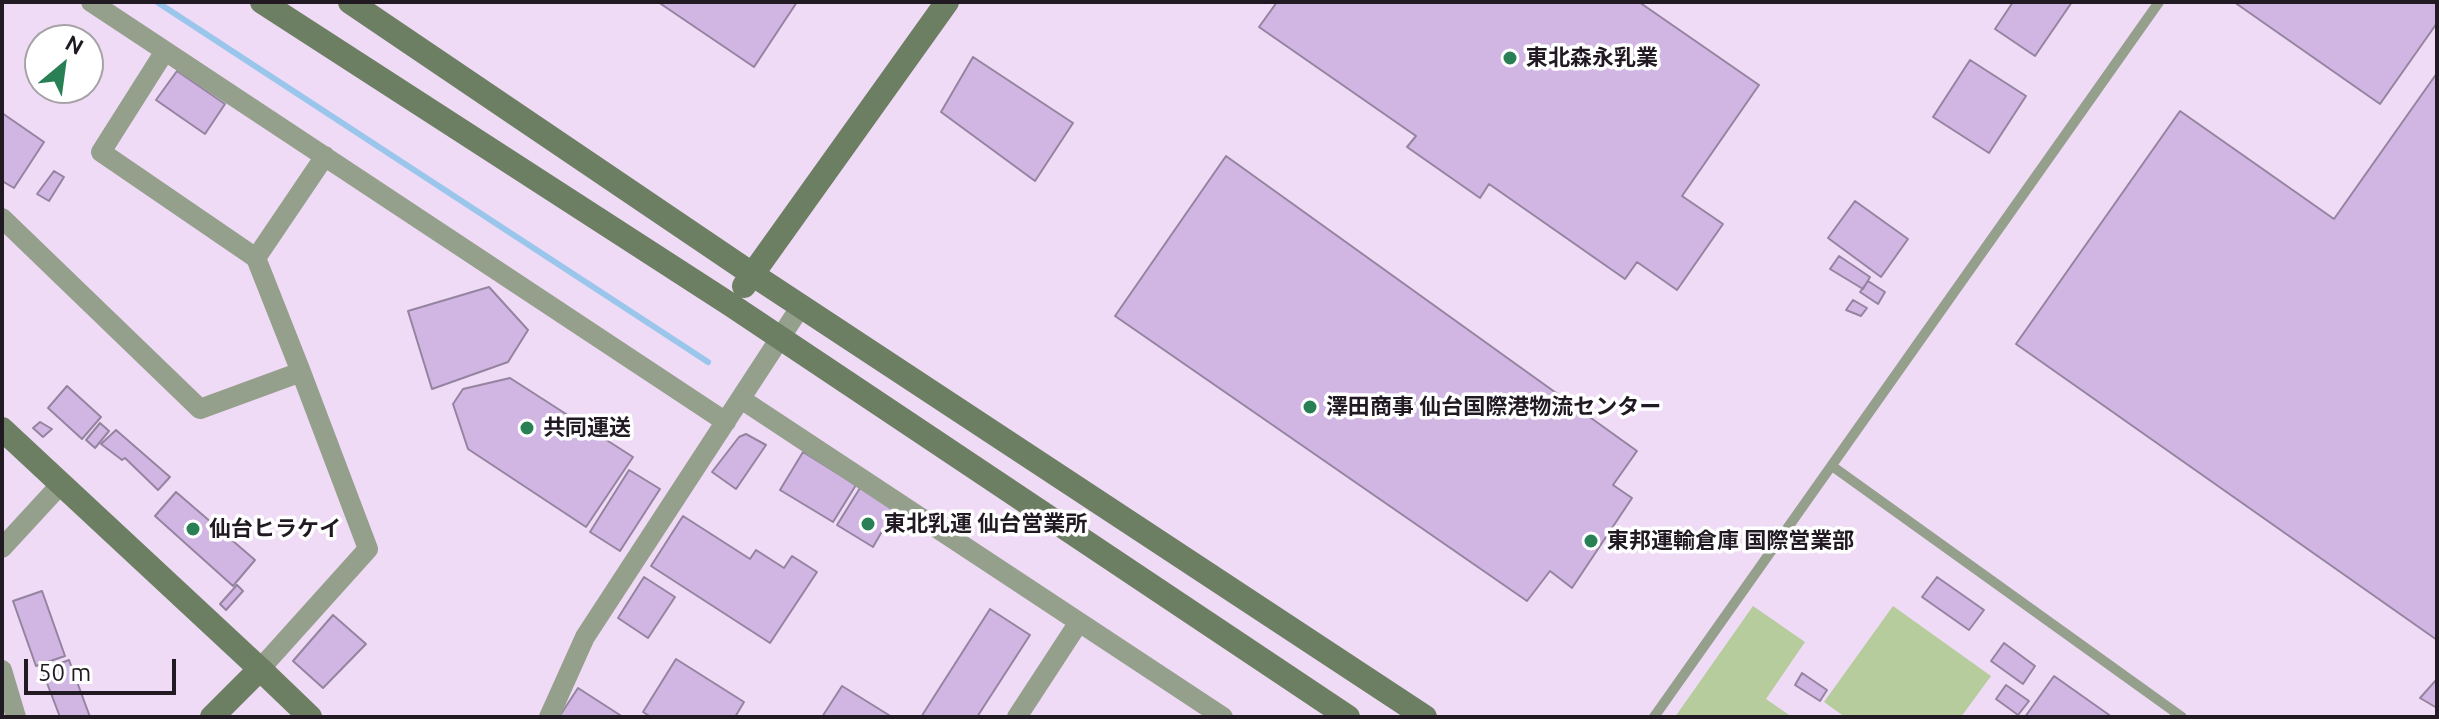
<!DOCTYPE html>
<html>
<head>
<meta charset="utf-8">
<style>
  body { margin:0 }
  #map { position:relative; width:2439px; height:719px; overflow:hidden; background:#f0dbf7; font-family:Ubuntu,sans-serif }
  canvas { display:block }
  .frame { position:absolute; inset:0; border:4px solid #211a23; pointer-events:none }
  .north { position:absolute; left:24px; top:24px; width:80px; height:80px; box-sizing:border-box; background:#fff; border:2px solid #a6a3a7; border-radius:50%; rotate:29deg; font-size:22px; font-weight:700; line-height:32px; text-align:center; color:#211a23 }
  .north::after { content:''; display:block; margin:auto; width:28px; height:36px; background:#288054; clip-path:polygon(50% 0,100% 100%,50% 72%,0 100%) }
  .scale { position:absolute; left:24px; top:659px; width:152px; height:36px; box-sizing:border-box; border:4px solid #211a23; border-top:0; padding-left:10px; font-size:24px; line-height:28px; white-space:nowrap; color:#211a23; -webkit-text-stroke:6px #fff; paint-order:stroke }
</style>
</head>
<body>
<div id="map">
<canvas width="2439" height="719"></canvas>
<div class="frame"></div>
<div class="north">N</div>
<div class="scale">50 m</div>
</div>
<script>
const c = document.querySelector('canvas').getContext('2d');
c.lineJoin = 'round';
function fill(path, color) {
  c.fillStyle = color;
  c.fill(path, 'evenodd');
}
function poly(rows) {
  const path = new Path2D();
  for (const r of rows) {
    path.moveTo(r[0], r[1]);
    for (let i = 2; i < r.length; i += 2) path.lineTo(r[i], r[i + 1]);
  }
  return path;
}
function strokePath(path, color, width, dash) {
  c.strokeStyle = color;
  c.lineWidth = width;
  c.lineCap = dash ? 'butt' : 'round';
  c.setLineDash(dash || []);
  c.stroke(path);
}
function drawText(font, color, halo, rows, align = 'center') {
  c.font = font + ' Ubuntu,"Noto Sans JP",sans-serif';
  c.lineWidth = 7;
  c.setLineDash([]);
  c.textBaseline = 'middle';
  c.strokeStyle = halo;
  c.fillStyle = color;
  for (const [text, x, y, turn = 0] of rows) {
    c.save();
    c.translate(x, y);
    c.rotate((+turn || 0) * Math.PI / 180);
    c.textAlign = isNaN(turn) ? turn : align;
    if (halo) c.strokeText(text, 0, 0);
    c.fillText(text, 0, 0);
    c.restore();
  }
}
const green = poly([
  [1753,606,1805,642,1766,699,1792,717,1675,717],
  [1893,606,1991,676,1961,717,1845,717,1824,702]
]);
const stream = poly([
  [157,2,708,362]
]);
const building = poly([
  [658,2,797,2,754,67,658,2],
  [1277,2,1639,2,1759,85,1682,196,1723,224,1677,290,1637,262,1625,279,1489,184,1480,198,1407,147,1416,136,1259,27,1277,2],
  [2013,2,2072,2,2035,56,1995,29,2013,2],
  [2234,2,2437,2,2437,23,2380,104,2234,2],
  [973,57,1073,123,1035,181,941,112,973,57],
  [1970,60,2026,96,1989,153,1933,117,1970,60],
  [177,71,225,104,205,134,156,100,177,71],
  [2437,73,2437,640,2016,344,2180,111,2334,219,2437,73],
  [2,113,44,142,14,188,2,181,2,113],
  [1226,156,1637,451,1613,485,1632,498,1572,588,1550,571,1527,601,1115,316,1226,156],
  [54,171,64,177,49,201,37,194,54,171],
  [1855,201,1908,239,1881,277,1828,238,1855,201],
  [1839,256,1870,277,1863,289,1830,269,1839,256],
  [1868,281,1885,292,1878,304,1860,292,1868,281],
  [489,287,528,330,508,362,432,389,408,311,489,287],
  [1853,300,1867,308,1861,316,1846,310,1853,300],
  [510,378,633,457,586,527,468,449,453,404,463,389,510,378],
  [67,386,101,417,82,439,48,408,67,386],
  [40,422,52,429,43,437,33,428,40,422],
  [100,423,109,431,95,448,86,440,100,423],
  [116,430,170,477,158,490,125,458,122,460,101,444,116,430],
  [746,434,766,445,736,489,712,472,739,437,746,434],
  [803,452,856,485,833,522,780,490,803,452],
  [629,470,660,489,620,551,590,532,629,470],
  [860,488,895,509,873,547,837,525,860,488],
  [176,492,255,560,233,586,155,516,176,492],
  [683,516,750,559,756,550,784,568,792,556,817,572,770,643,651,566,683,516],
  [644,577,675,597,648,638,618,618,644,577],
  [1937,577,1984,610,1969,630,1922,597,1937,577],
  [237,585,243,591,226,610,220,604,237,585],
  [42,591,65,656,36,666,13,601,42,591],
  [990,609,1030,635,977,717,921,717,990,609],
  [333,615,366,644,323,688,293,661,333,615],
  [2004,643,2035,666,2023,684,1991,661,2004,643],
  [676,659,744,702,735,717,651,717,643,712,676,659],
  [69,660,90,717,60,717,42,670,69,660],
  [1802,673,1827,690,1820,701,1795,685,1802,673],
  [2054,676,2112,717,2025,717,2054,676],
  [2437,679,2437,708,2420,698,2437,679],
  [2006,685,2029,701,2018,715,1996,699,2006,685],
  [842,686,892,717,822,717,842,686],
  [578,688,623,717,559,717,578,688]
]);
const lane = poly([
  [1832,466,2182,717],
  [1654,717,2159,2]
]);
const street = poly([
  [91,2,726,422],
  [165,51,101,152,256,258,301,372],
  [2,218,200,409,301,372,368,549,260,669],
  [256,258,325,156],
  [741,399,1223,717],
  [2,548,61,484],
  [2,670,16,717],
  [549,717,585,637,801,306],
  [1017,717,1079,622]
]);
const secondary = poly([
  [262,2,731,305,1348,717],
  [350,2,752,274,1425,717],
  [744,286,947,2],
  [2,429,260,669,212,717],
  [260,669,310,717]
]);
const markers = [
  [1510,58,8,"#288054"],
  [1310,407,8,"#288054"],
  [527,428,8,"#288054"],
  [868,524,8,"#288054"],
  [193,529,8,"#288054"],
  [1591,541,8,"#288054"]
];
const poiNames = [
  ["東北森永乳業",1526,58],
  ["澤田商事 仙台国際港物流センター",1326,407],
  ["共同運送",543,428],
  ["東北乳運 仙台営業所",884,524],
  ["仙台ヒラケイ",209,529],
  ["東邦運輸倉庫 国際営業部",1607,541]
];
fill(green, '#b6cc9c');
strokePath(stream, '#9bc6eb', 6);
fill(building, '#d1b6e4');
strokePath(building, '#94849f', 2);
strokePath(lane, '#94a08c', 10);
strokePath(street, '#94a08c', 20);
strokePath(secondary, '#6d7f63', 24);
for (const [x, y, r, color] of markers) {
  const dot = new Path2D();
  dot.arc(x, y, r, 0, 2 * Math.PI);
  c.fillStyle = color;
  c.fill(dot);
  strokePath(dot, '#fff', 3);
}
drawText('bold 22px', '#211a23', '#fff', poiNames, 'left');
</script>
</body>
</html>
